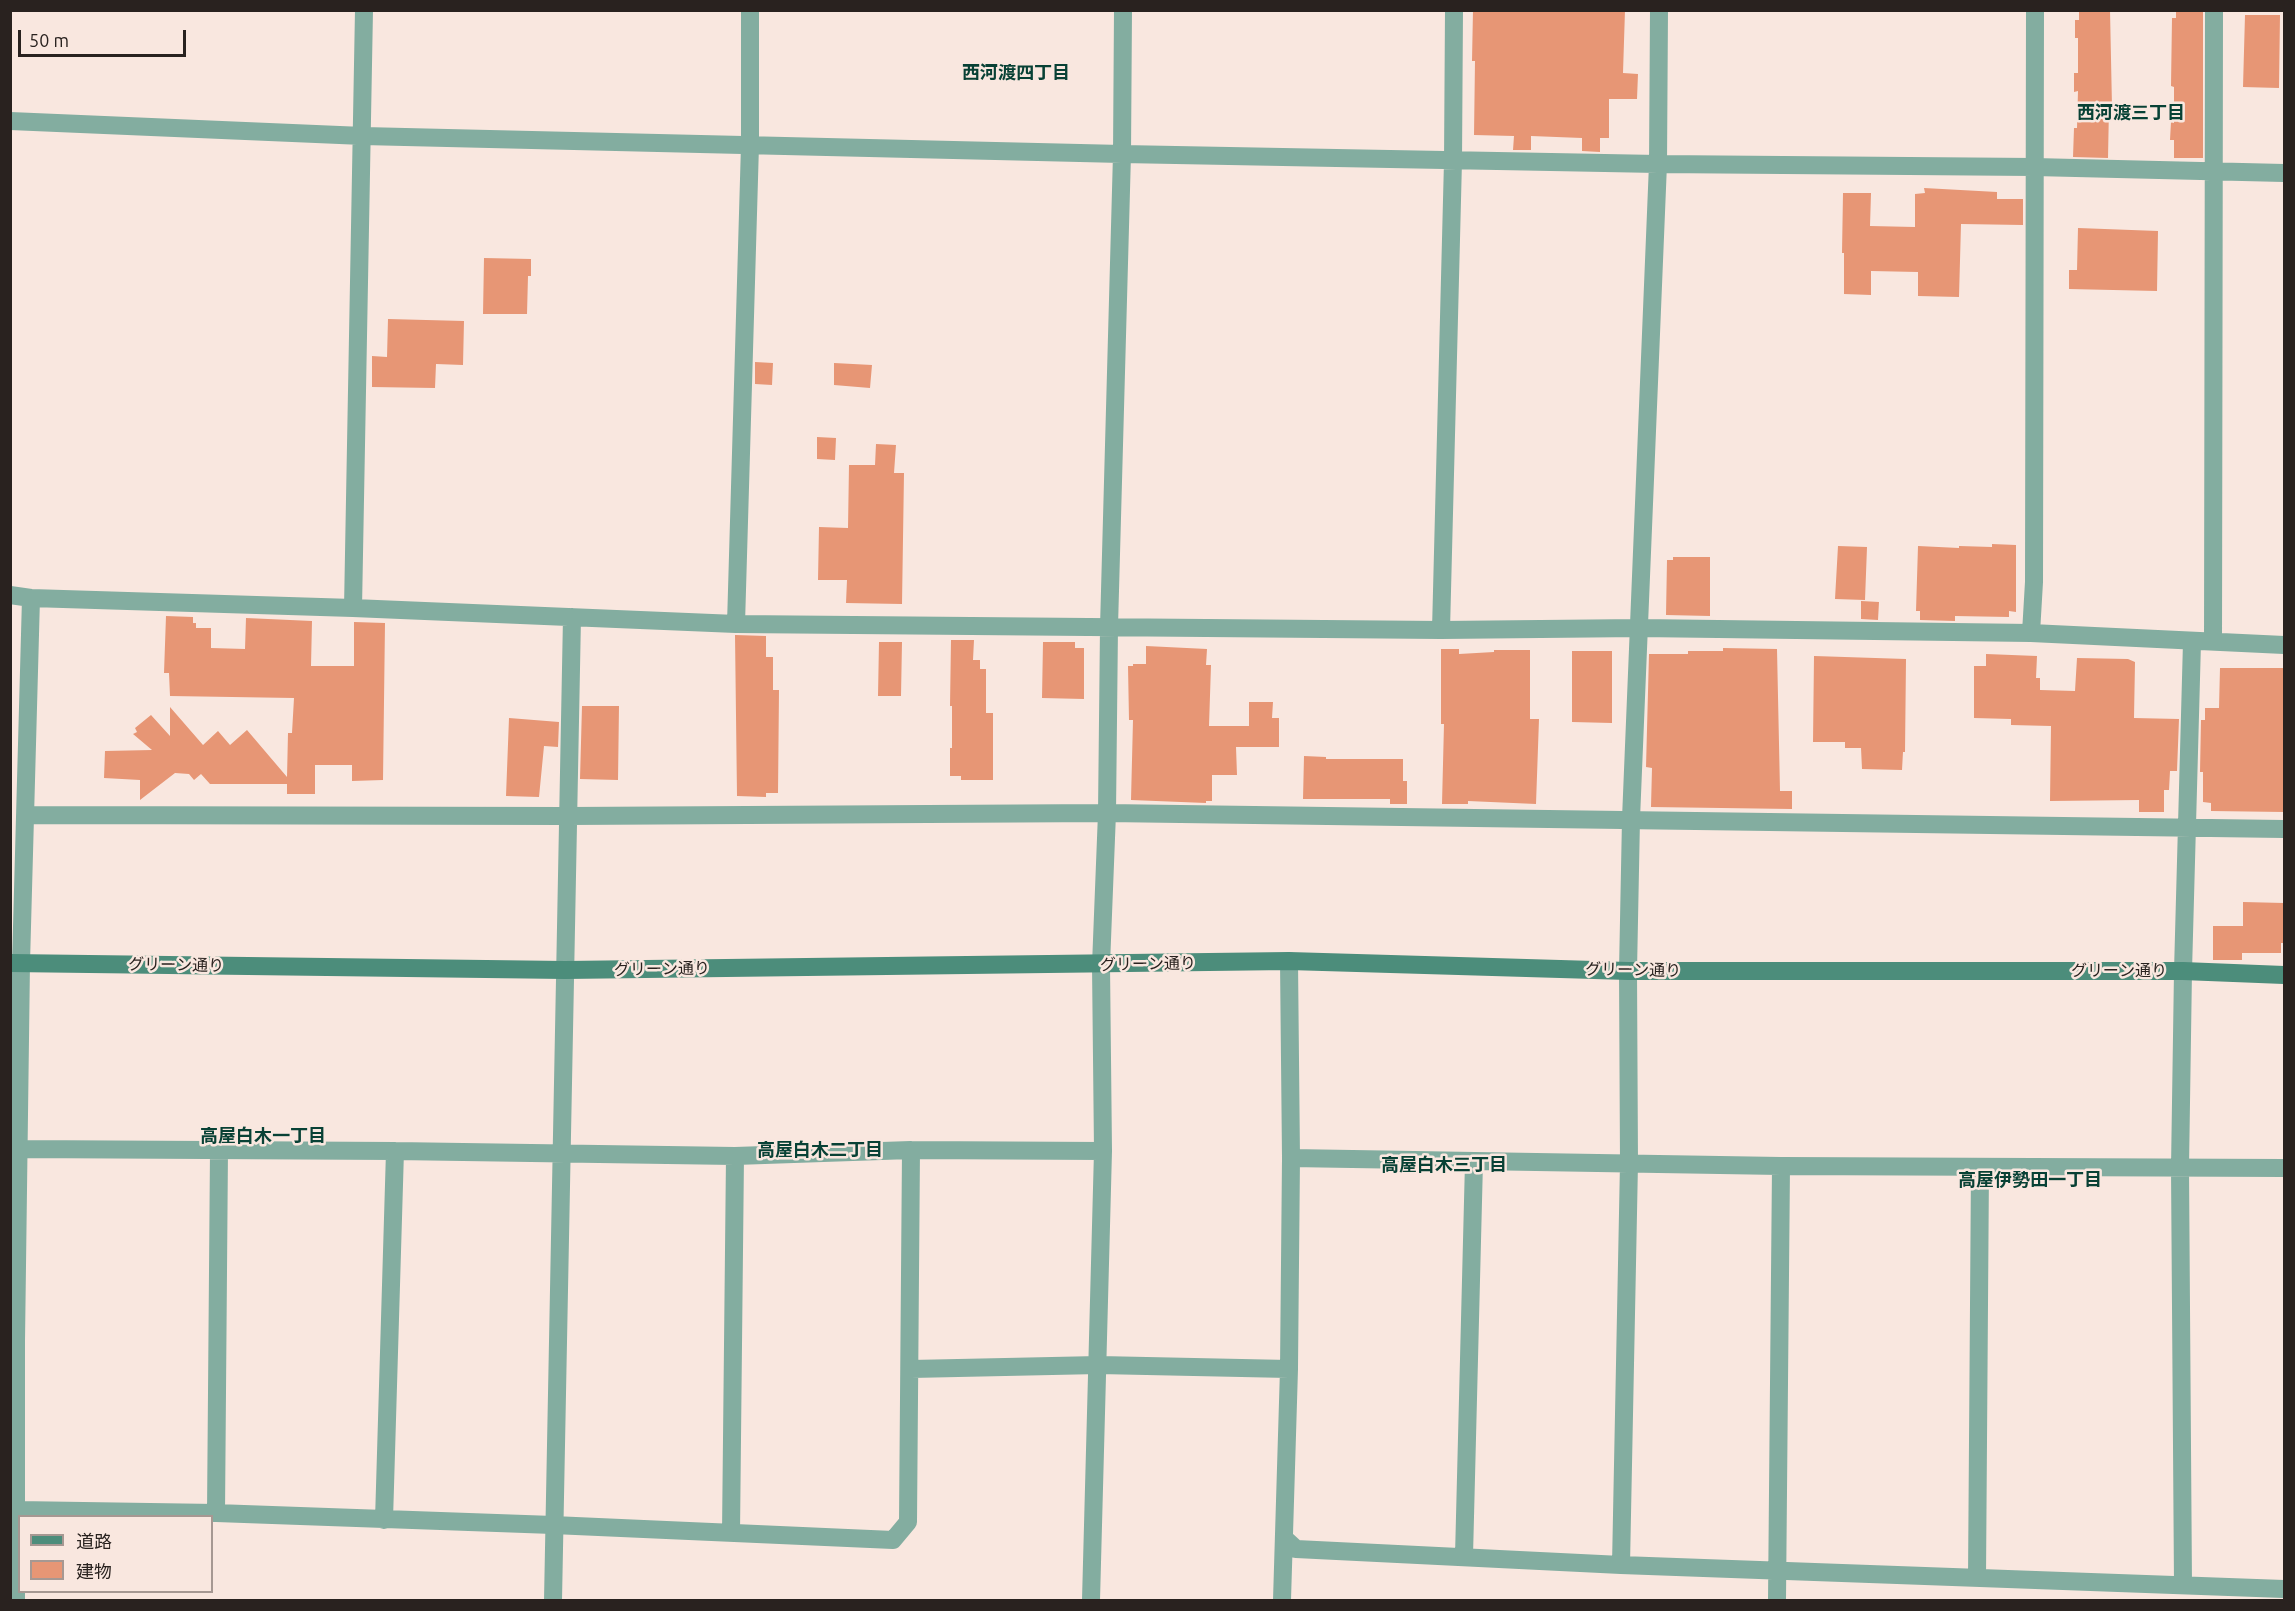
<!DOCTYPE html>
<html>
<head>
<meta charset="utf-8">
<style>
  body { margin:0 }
  #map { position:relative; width:2295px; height:1611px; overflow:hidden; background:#f9e7df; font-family:Ubuntu,"Noto Sans JP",sans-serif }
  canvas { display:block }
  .frame { position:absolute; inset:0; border:12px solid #29221f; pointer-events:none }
  .legend { position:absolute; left:18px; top:1515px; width:195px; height:78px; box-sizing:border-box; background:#f9e7df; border:2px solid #a69892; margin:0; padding:8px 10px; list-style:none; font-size:18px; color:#29221f }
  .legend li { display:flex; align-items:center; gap:12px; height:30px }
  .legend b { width:30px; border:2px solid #a69892 }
  .scale { position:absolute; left:18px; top:30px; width:168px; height:27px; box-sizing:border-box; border:3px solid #29221f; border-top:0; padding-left:8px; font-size:18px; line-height:21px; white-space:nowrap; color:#29221f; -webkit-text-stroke:4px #f9e7df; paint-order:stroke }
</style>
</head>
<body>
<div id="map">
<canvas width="2295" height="1611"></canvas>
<div class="frame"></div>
<ul class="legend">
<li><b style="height:8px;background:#4c8d7b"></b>道路</li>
<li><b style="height:16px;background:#e79675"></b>建物</li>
</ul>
<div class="scale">50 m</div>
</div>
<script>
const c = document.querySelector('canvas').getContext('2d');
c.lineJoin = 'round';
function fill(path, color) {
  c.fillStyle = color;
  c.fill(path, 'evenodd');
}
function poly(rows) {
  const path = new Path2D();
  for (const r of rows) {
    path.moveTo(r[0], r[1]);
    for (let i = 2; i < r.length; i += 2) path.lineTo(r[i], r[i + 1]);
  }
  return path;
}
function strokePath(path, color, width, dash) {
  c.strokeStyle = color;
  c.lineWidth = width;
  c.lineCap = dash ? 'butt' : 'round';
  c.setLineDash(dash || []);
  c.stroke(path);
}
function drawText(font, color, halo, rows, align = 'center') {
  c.font = font + ' Ubuntu,"Noto Sans JP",sans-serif';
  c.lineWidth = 5;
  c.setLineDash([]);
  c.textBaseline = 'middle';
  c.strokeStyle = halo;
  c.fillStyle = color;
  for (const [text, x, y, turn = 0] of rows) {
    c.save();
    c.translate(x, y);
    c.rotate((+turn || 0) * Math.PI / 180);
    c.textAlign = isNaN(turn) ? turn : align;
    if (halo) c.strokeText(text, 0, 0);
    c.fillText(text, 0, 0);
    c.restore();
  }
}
const building = poly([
  [1473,10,1625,10,1623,73,1638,74,1637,99,1609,99,1609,138,1600,138,1600,152,1582,151,1582,138,1531,136,1531,150,1513,150,1514,136,1474,135,1475,61,1472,61],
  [2079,10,2110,10,2112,107,2109,107,2108,158,2073,157,2074,128,2077,128,2078,91,2074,92,2074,73,2078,73,2078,38,2075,38,2075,20,2079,20],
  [2176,10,2203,10,2203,158,2174,158,2174,140,2170,140,2171,122,2174,123,2174,87,2171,86,2172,18,2176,18],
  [2245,15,2280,15,2279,88,2243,87],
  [1924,188,1997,192,1997,199,2023,199,2023,225,1961,224,1959,297,1918,296,1918,272,1871,271,1871,295,1844,294,1844,253,1842,253,1843,193,1871,193,1870,226,1915,227,1915,194,1925,193],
  [2078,228,2158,231,2157,291,2069,289,2069,270,2077,270],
  [484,258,531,259,531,276,528,276,527,314,483,314],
  [388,319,464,321,463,365,436,364,435,388,372,387,372,356,387,357],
  [755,362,773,363,772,385,755,384],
  [834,363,872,365,870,388,834,385],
  [817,437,836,438,835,460,817,459],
  [876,444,896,445,894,473,904,473,902,604,846,603,847,580,818,580,819,527,848,528,849,465,875,465],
  [1992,544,2016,545,2016,612,2009,611,2009,617,1955,616,1955,621,1920,620,1920,611,1916,611,1918,546,1959,548,1959,546,1992,547],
  [1838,546,1867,547,1865,600,1835,599],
  [1673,557,1710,557,1710,616,1666,615,1667,560,1673,560],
  [1861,601,1879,602,1878,620,1861,619],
  [166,616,193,617,193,623,196,623,196,628,211,628,211,648,245,649,246,618,312,621,311,666,354,666,354,622,385,623,383,780,352,781,352,765,315,765,315,794,287,794,287,784,210,784,201,774,194,780,189,774,175,773,140,800,140,780,104,778,105,751,152,750,133,734,137,732,135,728,151,715,170,736,170,707,203,745,218,731,230,745,247,730,287,777,288,733,292,733,294,698,170,696,169,673,164,673],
  [735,635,766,636,766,657,773,657,773,690,779,690,778,793,766,793,766,797,737,796],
  [951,640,974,640,973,660,980,660,980,669,986,669,986,713,993,713,993,780,961,780,961,776,950,776,950,748,952,748,952,706,950,706],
  [879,642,902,642,901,696,878,696],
  [1043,642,1075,642,1075,648,1084,648,1084,699,1042,698],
  [1146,646,1207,649,1206,665,1211,665,1209,726,1249,726,1249,702,1273,702,1272,718,1279,718,1279,747,1236,747,1237,775,1212,775,1212,801,1206,801,1206,803,1131,800,1133,720,1129,720,1128,666,1133,666,1133,664,1146,664],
  [1723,648,1777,649,1780,791,1792,791,1792,809,1651,807,1652,768,1646,767,1649,654,1688,654,1688,651,1723,651],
  [1441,649,1459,649,1459,654,1494,652,1494,650,1530,650,1530,719,1539,719,1536,804,1468,801,1468,804,1442,804,1444,724,1441,724],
  [1572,651,1612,651,1612,723,1572,722],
  [1986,654,2037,656,2036,678,2040,678,2040,690,2075,691,2077,658,2128,659,2135,662,2134,718,2179,719,2177,771,2170,771,2169,790,2164,790,2164,812,2139,812,2139,800,2050,801,2051,726,2011,725,2011,719,1974,718,1974,666,1986,666],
  [1814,656,1906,659,1905,752,1903,752,1902,770,1862,769,1861,748,1845,748,1845,742,1813,742],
  [2220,668,2284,668,2284,812,2211,811,2211,803,2203,802,2203,772,2200,772,2201,720,2205,720,2205,708,2219,708],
  [582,706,619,706,618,780,580,779],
  [509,718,559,722,558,747,544,746,539,797,506,796],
  [1304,756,1326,757,1326,759,1403,759,1403,781,1407,781,1407,804,1390,804,1390,799,1303,799],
  [2243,902,2284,903,2284,943,2281,943,2281,953,2242,953,2242,960,2213,960,2213,926,2243,926]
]);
const street = poly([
  [10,121,363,136,1122,154,1658,164,2034,167,2284,173],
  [10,595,31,598,353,608,736,624,1441,630,1640,628,2031,633,2284,645],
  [353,608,364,10],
  [736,624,750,145,750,10],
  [1441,630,1453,161,1454,10],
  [2031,633,2034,582,2035,10],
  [2213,641,2214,10],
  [27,815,568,816,1107,813,2284,829],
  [1289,961,1291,1158],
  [19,1149,395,1151,735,1156,911,1150,1103,1151],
  [911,1369,1099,1365,1289,1369],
  [17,1510,216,1513,553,1525,893,1540,908,1522,911,1150],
  [216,1513,219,1150],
  [384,1520,395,1151],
  [731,1533,735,1156],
  [1284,1538,1296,1549,1621,1565,2284,1589],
  [1464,1556,1474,1162],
  [1621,1565,1629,1163,1628,971,1631,819,1658,164,1659,10],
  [1977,1578,1980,1167],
  [2183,1585,2180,1168,2183,971,2192,642],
  [16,1600,16,1341,21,963,31,598],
  [553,1600,572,617],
  [1091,1600,1103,1151,1101,965,1107,813,1109,627,1122,154,1123,10],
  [1282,1600,1289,1369,1291,1158,1781,1166,2284,1168],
  [1777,1600,1781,1166]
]);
const secondary = poly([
  [10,963,565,970,1289,961,1628,971,2183,971,2284,975]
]);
const streetNames = [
  ["グリーン通り",1148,964,-1],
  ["グリーン通り",176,965,1],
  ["グリーン通り",662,969,-1],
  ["グリーン通り",1633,970,1],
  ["グリーン通り",2119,971]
];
const neighbourhoodNames = [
  ["西河渡四丁目",1016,73],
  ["西河渡三丁目",2131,113],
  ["高屋白木一丁目",263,1136],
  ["高屋白木二丁目",820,1150],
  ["高屋白木三丁目",1444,1165],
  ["高屋伊勢田一丁目",2030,1180]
];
fill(building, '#e79675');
strokePath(street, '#83ada0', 18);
strokePath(secondary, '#4c8d7b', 18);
drawText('16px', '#29221f', '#f9e7df', streetNames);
drawText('bold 18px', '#084135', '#f9e7df', neighbourhoodNames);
</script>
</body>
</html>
